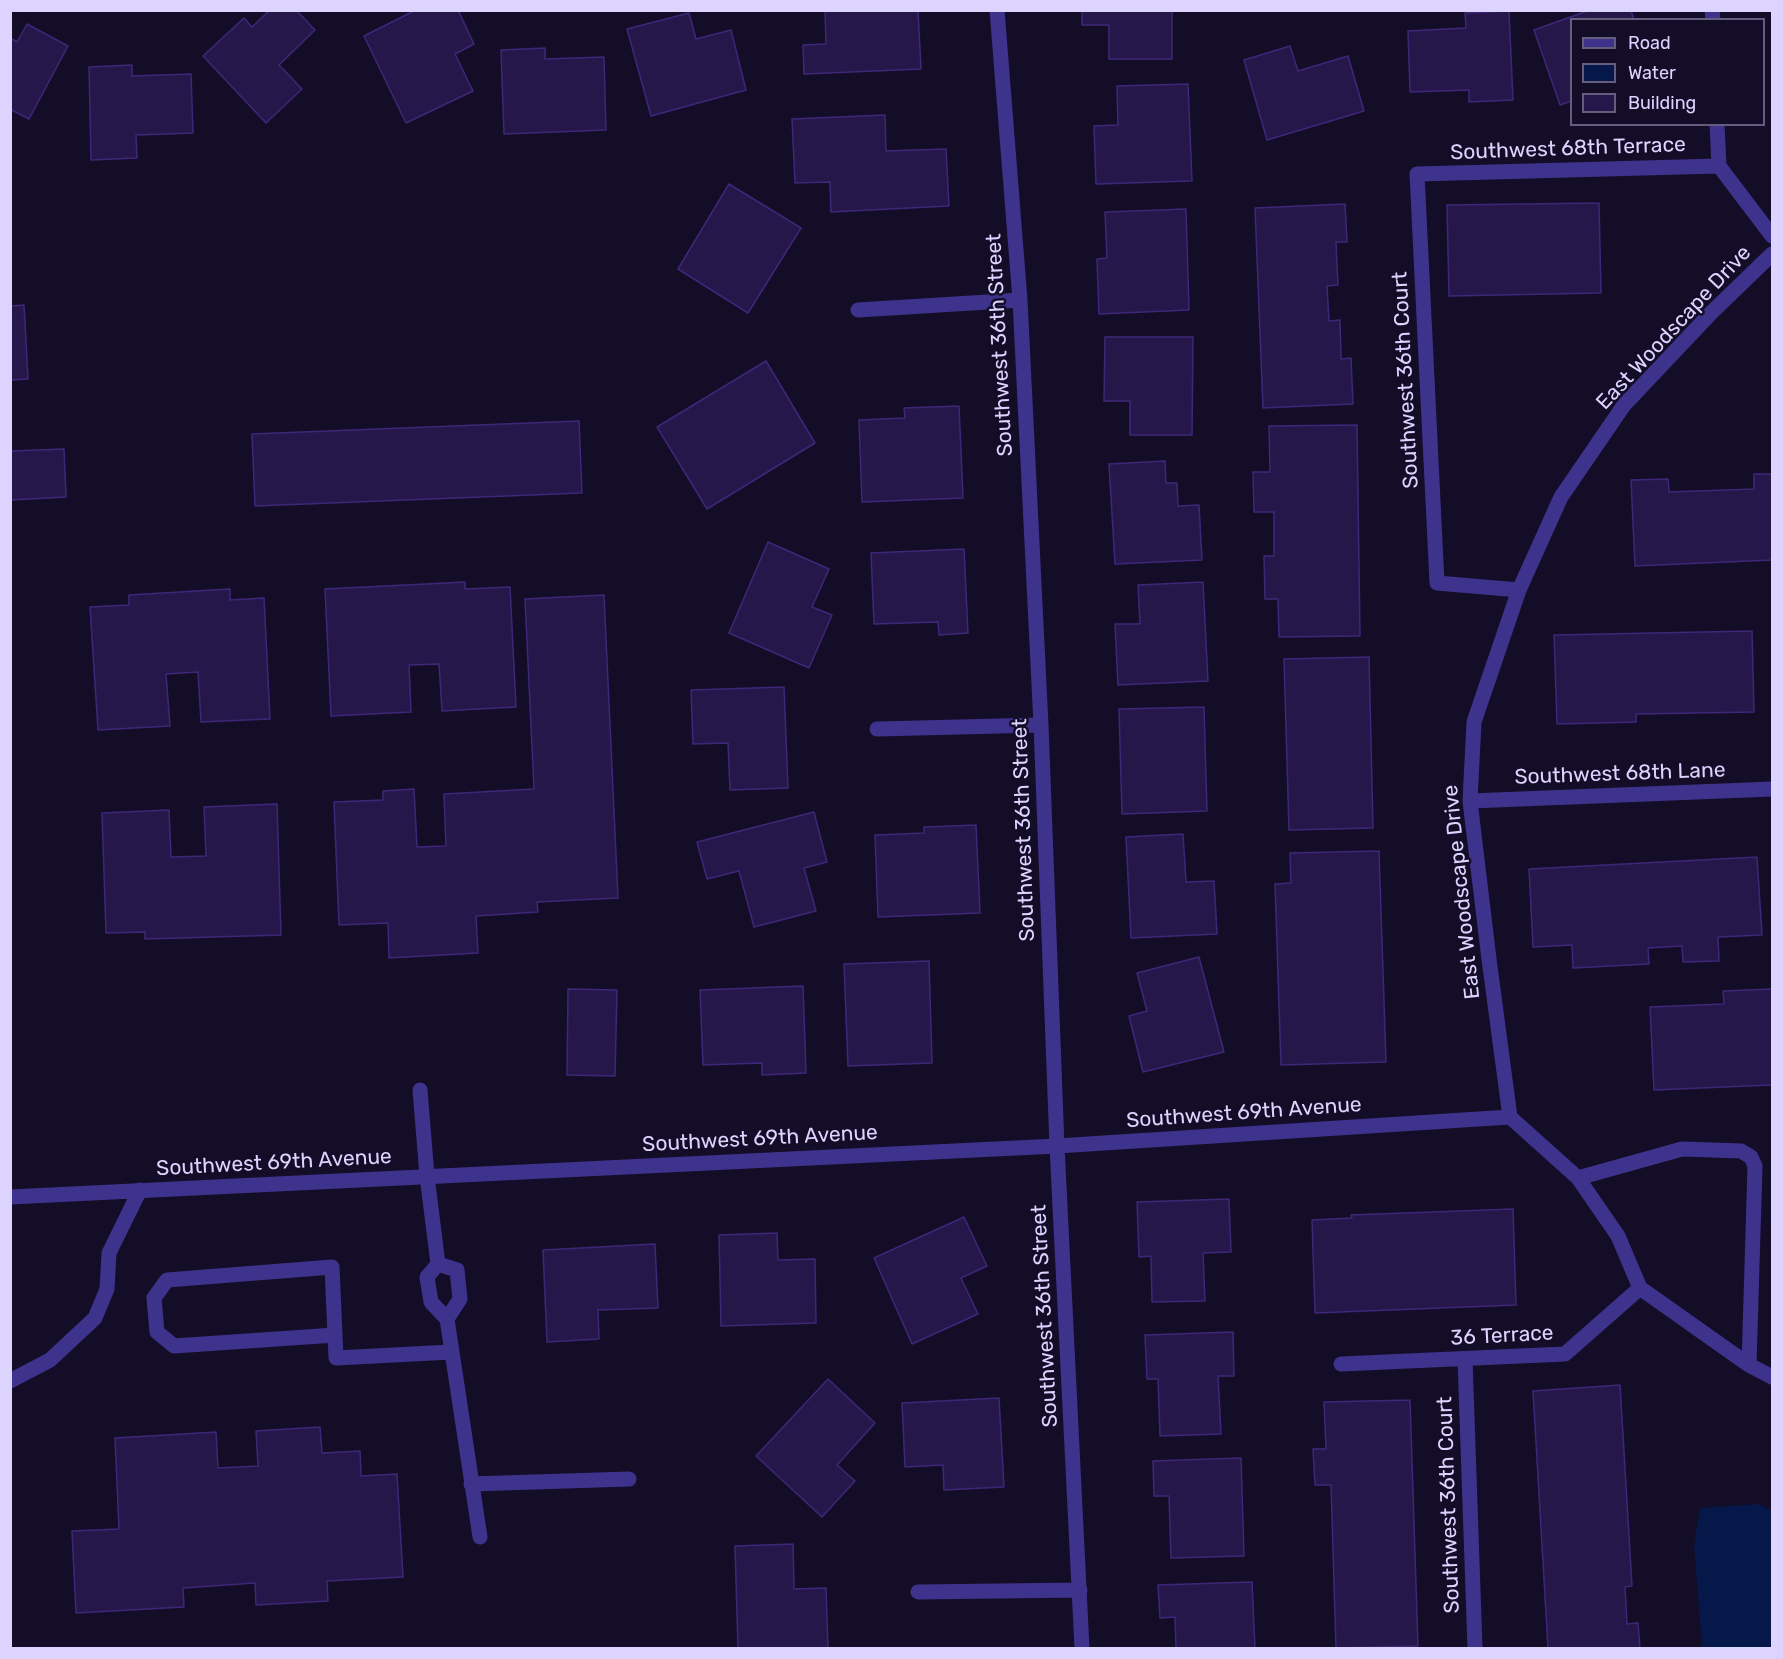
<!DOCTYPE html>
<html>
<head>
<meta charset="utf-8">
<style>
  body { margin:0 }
  #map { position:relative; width:1783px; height:1659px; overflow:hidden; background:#140d28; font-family:Rubik,sans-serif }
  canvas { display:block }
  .frame { position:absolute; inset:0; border:12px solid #dcd4ff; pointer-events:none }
  .legend { position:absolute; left:1570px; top:18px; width:195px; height:108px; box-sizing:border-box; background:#140d28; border:2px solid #645d7e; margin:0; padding:8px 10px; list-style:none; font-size:18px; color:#dcd4ff }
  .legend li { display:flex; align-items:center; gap:12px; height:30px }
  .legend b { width:30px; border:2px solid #645d7e }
</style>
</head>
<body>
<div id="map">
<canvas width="1783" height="1659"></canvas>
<div class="frame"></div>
<ul class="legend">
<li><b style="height:8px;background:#3e338c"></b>Road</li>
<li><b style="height:16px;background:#051849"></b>Water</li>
<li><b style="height:16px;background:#26174b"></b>Building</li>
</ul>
</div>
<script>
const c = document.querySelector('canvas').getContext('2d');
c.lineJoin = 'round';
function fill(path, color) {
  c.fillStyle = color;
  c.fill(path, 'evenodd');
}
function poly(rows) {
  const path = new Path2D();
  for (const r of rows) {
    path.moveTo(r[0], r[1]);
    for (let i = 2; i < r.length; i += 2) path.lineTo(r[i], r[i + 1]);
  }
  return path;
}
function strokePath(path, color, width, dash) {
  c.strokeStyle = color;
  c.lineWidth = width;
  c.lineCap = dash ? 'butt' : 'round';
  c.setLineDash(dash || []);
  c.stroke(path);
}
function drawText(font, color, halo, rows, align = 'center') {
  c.font = font + ' Rubik,sans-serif';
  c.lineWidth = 5;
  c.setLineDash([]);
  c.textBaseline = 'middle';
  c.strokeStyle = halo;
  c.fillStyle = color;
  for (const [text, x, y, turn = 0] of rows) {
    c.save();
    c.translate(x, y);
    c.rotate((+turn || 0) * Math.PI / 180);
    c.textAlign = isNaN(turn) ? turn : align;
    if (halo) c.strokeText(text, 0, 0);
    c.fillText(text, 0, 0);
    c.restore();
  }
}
const water = poly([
  [1759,1504,1772,1511,1772,1648,1702,1648,1694,1545,1700,1508]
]);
const building = poly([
  [270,10,296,10,315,30,279,65,302,89,266,123,203,56,244,18,252,27,270,10],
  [416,10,458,10,474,44,455,54,473,91,406,123,364,36,416,10],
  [825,10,918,10,921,69,804,74,803,45,826,44,825,10],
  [1082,10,1172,10,1172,59,1109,59,1109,25,1082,25,1082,10],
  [1590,10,1631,10,1634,20,1572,20,1572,101,1560,105,1534,30,1590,10],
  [1509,11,1513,100,1469,102,1469,90,1410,92,1408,31,1466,28,1465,13,1509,11],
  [689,13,696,39,731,30,746,90,651,116,627,29,689,13],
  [27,24,68,46,29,119,10,109,10,38,17,42,27,24],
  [1290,46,1298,71,1348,56,1364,111,1267,140,1244,60,1290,46],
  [545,48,545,59,604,57,606,130,504,134,501,50,545,48],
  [132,65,132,76,191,74,193,133,136,135,137,158,91,160,89,67,132,65],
  [1188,84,1192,181,1096,184,1094,126,1118,125,1117,86,1188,84],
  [885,115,886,151,946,149,949,206,831,212,830,182,795,183,792,119,885,115],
  [729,184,801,228,748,313,678,269,729,184],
  [1599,203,1601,293,1449,296,1447,205,1599,203],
  [1345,204,1347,242,1336,242,1338,285,1327,286,1329,321,1340,320,1341,359,1351,358,1353,404,1263,408,1255,208,1345,204],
  [1186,209,1189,310,1099,314,1097,259,1107,258,1105,212,1186,209],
  [24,305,28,379,10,380,10,306,24,305],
  [1105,337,1193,337,1192,435,1130,435,1130,401,1104,401,1105,337],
  [766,361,815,443,707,509,657,427,766,361],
  [959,406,963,498,862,502,859,420,905,418,904,408,959,406],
  [579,421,582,493,255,506,252,434,579,421],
  [1357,425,1360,636,1279,637,1278,599,1265,599,1264,556,1274,556,1274,512,1254,512,1253,472,1270,472,1269,426,1357,425],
  [64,449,66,497,10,500,10,451,64,449],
  [1165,461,1166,483,1177,483,1178,506,1199,505,1202,560,1115,564,1109,464,1165,461],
  [1754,474,1772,474,1772,560,1635,566,1631,480,1668,479,1669,492,1754,489,1754,474],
  [768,542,829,569,812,607,832,615,809,668,729,633,768,542],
  [964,549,968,633,939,635,938,622,874,624,871,553,964,549],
  [465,582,465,589,510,587,516,707,442,711,439,664,409,665,411,712,331,716,325,589,465,582],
  [1203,582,1208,681,1118,685,1115,624,1140,624,1138,585,1203,582],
  [230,589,230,600,264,598,270,719,201,722,198,672,166,674,170,726,98,730,90,607,129,605,129,595,230,589],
  [604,595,618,898,537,902,538,912,476,916,478,953,389,958,388,923,339,925,334,802,383,800,383,791,414,789,417,847,446,846,444,794,534,789,525,599,604,595],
  [1752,631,1754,712,1636,714,1636,722,1557,724,1554,635,1752,631],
  [1369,657,1373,828,1289,830,1284,659,1369,657],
  [784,687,788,788,730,790,728,743,693,744,691,690,784,687],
  [1204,707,1207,811,1122,814,1119,709,1204,707],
  [277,804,281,935,145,939,145,932,106,933,102,813,169,810,171,857,206,856,204,807,277,804],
  [814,812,827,862,804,868,816,911,754,927,739,871,707,879,697,842,814,812],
  [976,825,980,913,878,917,875,835,924,833,924,827,976,825],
  [1183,834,1186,882,1214,881,1217,934,1131,938,1126,837,1183,834],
  [1379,851,1386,1062,1281,1065,1275,884,1291,883,1290,853,1379,851],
  [1757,857,1762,935,1718,937,1719,961,1683,962,1682,946,1648,948,1649,964,1573,968,1572,945,1533,947,1529,869,1757,857],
  [1199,957,1224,1052,1143,1072,1129,1016,1147,1011,1137,973,1199,957],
  [929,961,932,1063,848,1066,844,964,929,961],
  [803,986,806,1073,762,1075,762,1063,703,1065,700,990,803,986],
  [568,989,617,990,615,1076,567,1075,568,989],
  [1772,989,1772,1085,1654,1090,1650,1007,1724,1004,1723,991,1772,989],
  [1229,1199,1231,1252,1203,1253,1205,1301,1152,1302,1151,1256,1139,1257,1137,1202,1229,1199],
  [1513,1209,1516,1305,1315,1313,1312,1220,1352,1218,1351,1215,1513,1209],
  [964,1217,987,1266,961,1278,978,1314,912,1344,874,1258,964,1217],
  [777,1233,778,1260,815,1259,816,1323,721,1326,719,1235,777,1233],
  [655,1244,658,1308,598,1310,599,1339,547,1342,543,1250,655,1244],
  [1233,1332,1234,1376,1218,1376,1221,1434,1160,1436,1158,1379,1147,1379,1145,1335,1233,1332],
  [828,1379,875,1423,837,1465,855,1481,822,1517,756,1456,828,1379],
  [1620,1385,1632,1586,1625,1587,1627,1624,1638,1623,1640,1648,1548,1648,1533,1391,1620,1385],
  [999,1398,1004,1487,944,1490,943,1465,905,1467,902,1403,999,1398],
  [1410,1400,1418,1646,1336,1648,1331,1485,1315,1485,1313,1449,1326,1449,1324,1402,1410,1400],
  [320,1427,322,1453,360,1451,361,1476,397,1474,403,1577,327,1581,328,1601,256,1605,255,1583,183,1588,184,1607,76,1613,72,1531,119,1529,115,1438,216,1432,218,1468,258,1466,256,1431,320,1427],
  [1241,1458,1244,1556,1171,1558,1169,1496,1154,1496,1153,1461,1241,1458],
  [793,1544,794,1589,826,1588,828,1648,738,1648,735,1546,793,1544],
  [1252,1582,1255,1648,1176,1648,1175,1617,1160,1618,1158,1585,1252,1582]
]);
const service = poly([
  [420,1090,427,1176,438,1264],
  [438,1264,457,1270,460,1299,447,1319,431,1302,427,1277,438,1264],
  [447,1319,480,1537],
  [335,1335,174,1346,157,1332,154,1298,167,1280,332,1267,335,1335,336,1358,451,1352],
  [10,1381,50,1360,95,1318,107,1289,109,1253,140,1190],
  [471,1484,629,1479]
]);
const minor = poly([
  [997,10,1020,300,1041,725,1057,1146,1082,1648],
  [1712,10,1713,20],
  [1717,124,1719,166,1772,236],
  [858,310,1020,300],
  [1519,590,1437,583,1417,174,1719,166],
  [877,729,1041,725],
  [1470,801,1772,789],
  [1510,1117,1489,959,1470,801,1474,722,1519,590,1561,497,1624,405,1711,313,1772,254],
  [1510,1117,1578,1178,1618,1236,1640,1288,1749,1365,1772,1377],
  [1578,1178,1682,1149,1741,1151,1751,1157,1755,1166,1749,1365],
  [10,1197,1057,1146,1510,1117],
  [1465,1359,1475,1648],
  [1341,1364,1565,1354,1640,1288],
  [918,1592,1080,1590]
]);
const streetNames = [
  ["Southwest 68th Terrace",1568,149,-2],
  ["East Woodscape Drive",1674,328,-47],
  ["Southwest 36th Street",1000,345,-93],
  ["Southwest 36th Court",1406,380,-93],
  ["Southwest 68th Lane",1620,774,-2],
  ["Southwest 36th Street",1024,830,-92],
  ["East Woodscape Drive",1462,892,-96],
  ["Southwest 69th Avenue",1244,1113,-4],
  ["Southwest 69th Avenue",760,1139,-3],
  ["Southwest 69th Avenue",274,1163,-3],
  ["Southwest 36th Street",1045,1316,-93],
  ["36 Terrace",1502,1336,-3],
  ["Southwest 36th Court",1449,1505,-92]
];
fill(water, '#051849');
fill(building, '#26174b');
strokePath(building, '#3e2779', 1.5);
strokePath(service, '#3e338c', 15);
strokePath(minor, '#3e338c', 15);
drawText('21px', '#dcd4ff', '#140d28', streetNames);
</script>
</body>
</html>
